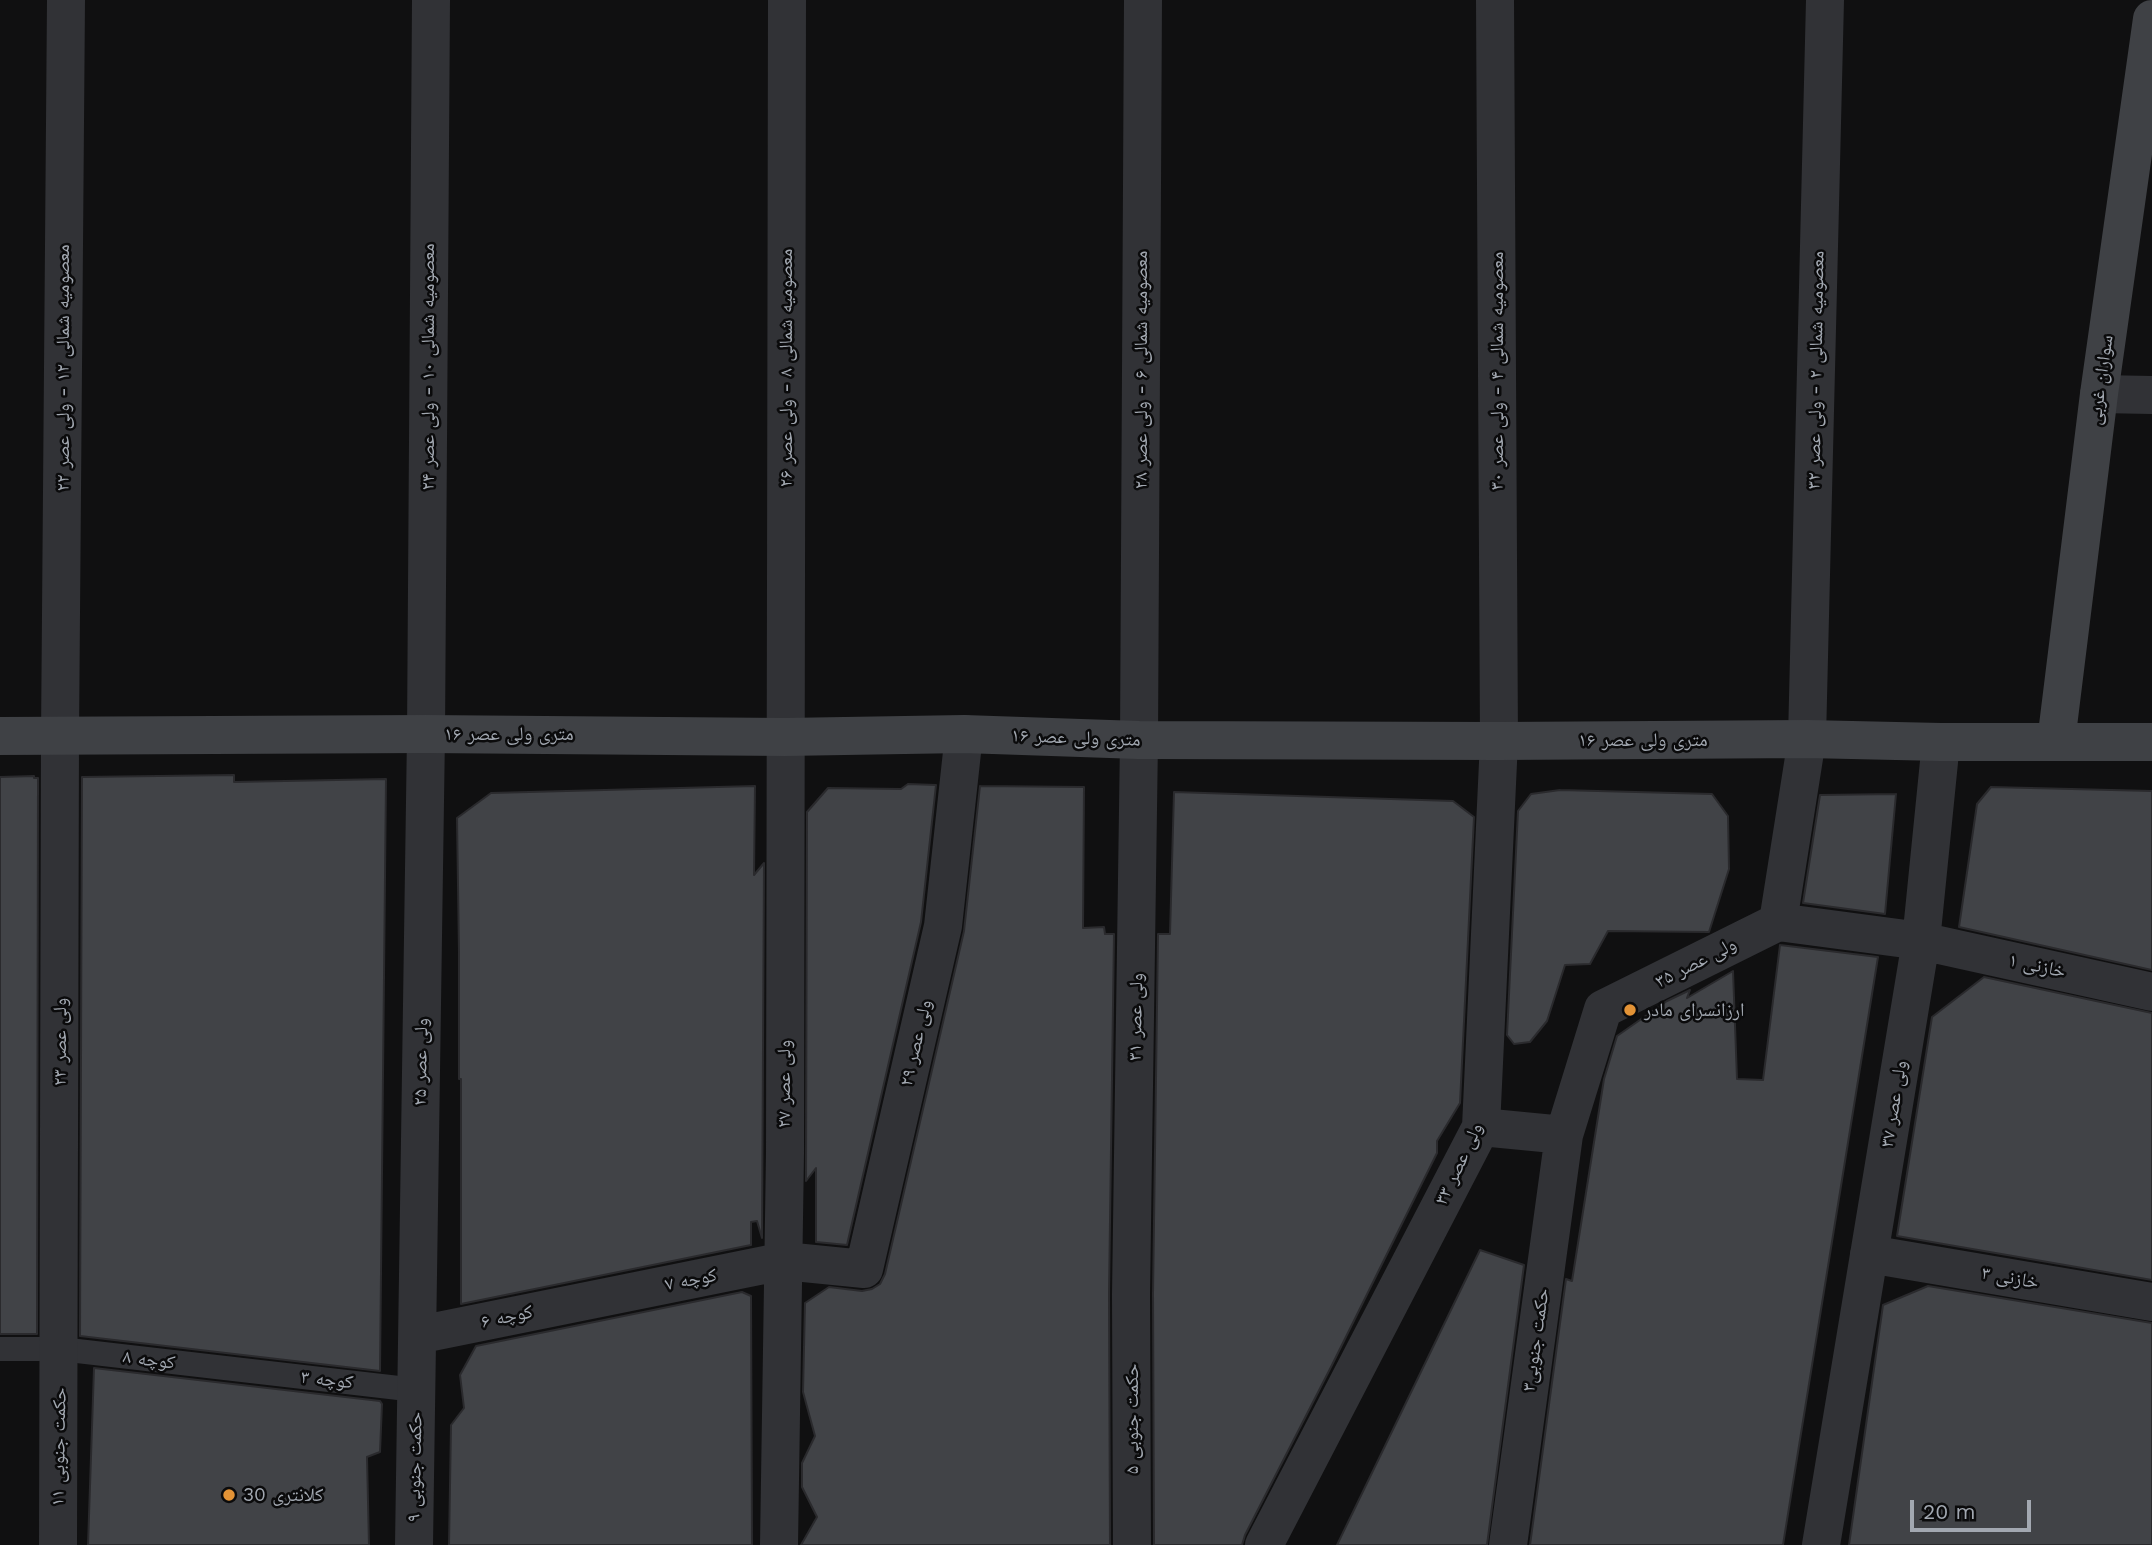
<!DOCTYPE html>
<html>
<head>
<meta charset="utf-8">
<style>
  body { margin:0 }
  #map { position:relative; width:2152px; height:1545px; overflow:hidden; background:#101011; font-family:"Work Sans",sans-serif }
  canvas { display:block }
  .scale { position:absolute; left:1910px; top:1500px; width:121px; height:32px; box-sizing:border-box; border:4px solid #a2a8b1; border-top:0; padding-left:9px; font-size:21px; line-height:24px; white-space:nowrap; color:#a2a8b1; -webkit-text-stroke:5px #0b0b0c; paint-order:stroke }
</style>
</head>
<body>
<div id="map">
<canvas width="2152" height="1545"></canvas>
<div class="scale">20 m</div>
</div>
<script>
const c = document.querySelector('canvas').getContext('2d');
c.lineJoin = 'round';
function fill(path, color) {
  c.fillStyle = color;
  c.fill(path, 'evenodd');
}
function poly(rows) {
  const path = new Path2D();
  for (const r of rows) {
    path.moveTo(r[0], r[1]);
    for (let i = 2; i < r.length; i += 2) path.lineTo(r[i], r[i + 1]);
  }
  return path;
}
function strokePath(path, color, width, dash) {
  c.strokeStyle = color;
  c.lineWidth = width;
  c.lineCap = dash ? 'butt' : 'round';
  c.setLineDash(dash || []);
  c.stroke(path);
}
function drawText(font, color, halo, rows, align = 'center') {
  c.font = font + ' "Work Sans","Noto Naskh Arabic",sans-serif';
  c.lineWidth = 5;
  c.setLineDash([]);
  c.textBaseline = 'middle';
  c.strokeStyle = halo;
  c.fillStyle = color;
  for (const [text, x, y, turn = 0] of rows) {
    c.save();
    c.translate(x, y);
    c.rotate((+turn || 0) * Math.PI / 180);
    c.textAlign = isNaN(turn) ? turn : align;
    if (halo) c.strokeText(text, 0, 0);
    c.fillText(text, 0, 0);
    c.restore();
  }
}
const building = poly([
  [234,775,234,782,386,779,380,1371,80,1336,82,777,234,775],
  [34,776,34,778,38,778,37,1334,0,1334,0,777,34,776],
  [908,784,936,785,921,922,847,1245,816,1242,816,1168,806,1181,807,812,828,788,901,789,908,784],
  [755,786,754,875,764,863,762,1238,757,1221,751,1222,751,1245,461,1304,461,1079,459,1079,459,953,457,818,491,793,755,786],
  [980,786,1084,787,1083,928,1104,927,1105,934,1114,934,1109,1294,1110,1545,801,1545,817,1517,802,1487,802,1463,815,1436,803,1392,805,1303,829,1287,862,1291,872,1289,880,1284,885,1274,964,931,980,786],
  [1991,787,2152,791,2152,970,1959,927,1977,804,1991,787],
  [1560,790,1712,794,1728,816,1729,869,1709,932,1608,931,1590,964,1565,965,1547,1021,1530,1042,1514,1044,1507,1035,1518,811,1531,794,1560,790],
  [1174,792,1453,801,1474,817,1460,1103,1437,1141,1437,1153,1332,1365,1245,1535,1242,1545,1154,1545,1153,1294,1158,934,1170,934,1174,792],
  [1896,794,1885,914,1803,903,1820,795,1896,794],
  [1780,945,1878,957,1783,1545,1530,1545,1566,1279,1572,1281,1604,1079,1617,1036,1667,1001,1690,990,1687,998,1733,971,1737,1079,1763,1080,1780,945],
  [1984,977,2152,1013,2152,1280,1897,1236,1932,1017,1984,977],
  [1480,1250,1524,1265,1487,1545,1337,1545,1480,1250],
  [1928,1286,2152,1323,2152,1545,1849,1545,1883,1305,1928,1286],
  [742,1292,751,1296,752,1545,449,1545,451,1425,464,1408,460,1375,476,1346,742,1292],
  [94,1368,380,1401,382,1404,380,1452,367,1457,369,1545,88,1545,94,1368]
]);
const lane = poly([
  [0,1349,60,1349,416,1390]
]);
const street = poly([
  [2099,394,2152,395],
  [1778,922,1921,941,2152,992],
  [1481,1127,1564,1135,1603,1009,1778,922,1807,739,1825,0],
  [1869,1254,2152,1302],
  [418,1335,784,1261,864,1269,943,926,964,734],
  [58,1545,60,736,66,0],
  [414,1545,426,734,431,0],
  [779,1545,785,1153,787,0],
  [1132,1545,1131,1294,1139,740,1143,0],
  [1264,1545,1481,1127,1499,741,1495,0],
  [1508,1545,1564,1135],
  [1821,1545,1921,941,1941,742]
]);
const secondary = poly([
  [0,736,426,734,785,737,964,734,1139,740,1499,741,1807,739,1941,742,2152,742],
  [2056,742,2099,394,2152,19]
]);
const markers = [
  [1630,1010,7,"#e39336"],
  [229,1495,7,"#e39336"]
];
const streetNames = [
  ["معصومیه شمالی ۱۰ - ولی عصر ۲۴",428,367,-90],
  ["معصومیه شمالی ۱۲ - ولی عصر ۲۲",63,368,-90],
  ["معصومیه شمالی ۸ - ولی عصر ۲۶",786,368,-90],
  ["معصومیه شمالی ۶ - ولی عصر ۲۸",1141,370,-90],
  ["معصومیه شمالی ۲ - ولی عصر ۳۲",1816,370,-89],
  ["معصومیه شمالی ۴ - ولی عصر ۳۰",1497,371,-90],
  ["سواران غربی",2101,380,-82],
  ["۱۶ متری ولی عصر",509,734],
  ["۱۶ متری ولی عصر",1076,738,2],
  ["۱۶ متری ولی عصر",1643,740],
  ["ولی عصر ۳۵",1696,963,-27],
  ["خازنی ۱",2037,966,12],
  ["ولی عصر ۳۱",1136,1017,-89],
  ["ولی عصر ۲۳",60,1042,-90],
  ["ولی عصر ۲۹",916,1043,-77],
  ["ولی عصر ۲۵",421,1062,-89],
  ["ولی عصر ۲۷",784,1084,-90],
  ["ولی عصر ۳۷",1894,1104,-81],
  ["ولی عصر ۳۳",1459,1164,-65],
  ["خازنی ۳",2010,1278,10],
  ["کوچه ۷",691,1280,-11],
  ["کوچه ۶",507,1317,-12],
  ["حکمت جنوبی۳",1536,1340,-82],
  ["کوچه ۸",149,1360,7],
  ["کوچه ۳",327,1380,6],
  ["حکمت جنوبی ۵",1132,1419,-90],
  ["حکمت جنوبی ۱۱",59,1447,-89],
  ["حکمت جنوبی ۹",415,1467,-89]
];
const poiNames = [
  ["ارزانسرای مادر",1644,1010],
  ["کلانتری 30",243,1495]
];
fill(building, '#414347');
strokePath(building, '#2a2a2d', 2);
strokePath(lane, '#313236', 24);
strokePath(street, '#313236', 38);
strokePath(secondary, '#3f4145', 38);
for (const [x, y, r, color] of markers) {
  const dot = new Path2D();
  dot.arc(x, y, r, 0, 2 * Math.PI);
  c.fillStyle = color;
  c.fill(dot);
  strokePath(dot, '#0b0b0c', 2.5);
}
drawText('19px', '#a2a8b1', '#0b0b0c', streetNames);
drawText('19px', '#a2a8b1', '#0b0b0c', poiNames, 'left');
</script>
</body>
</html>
